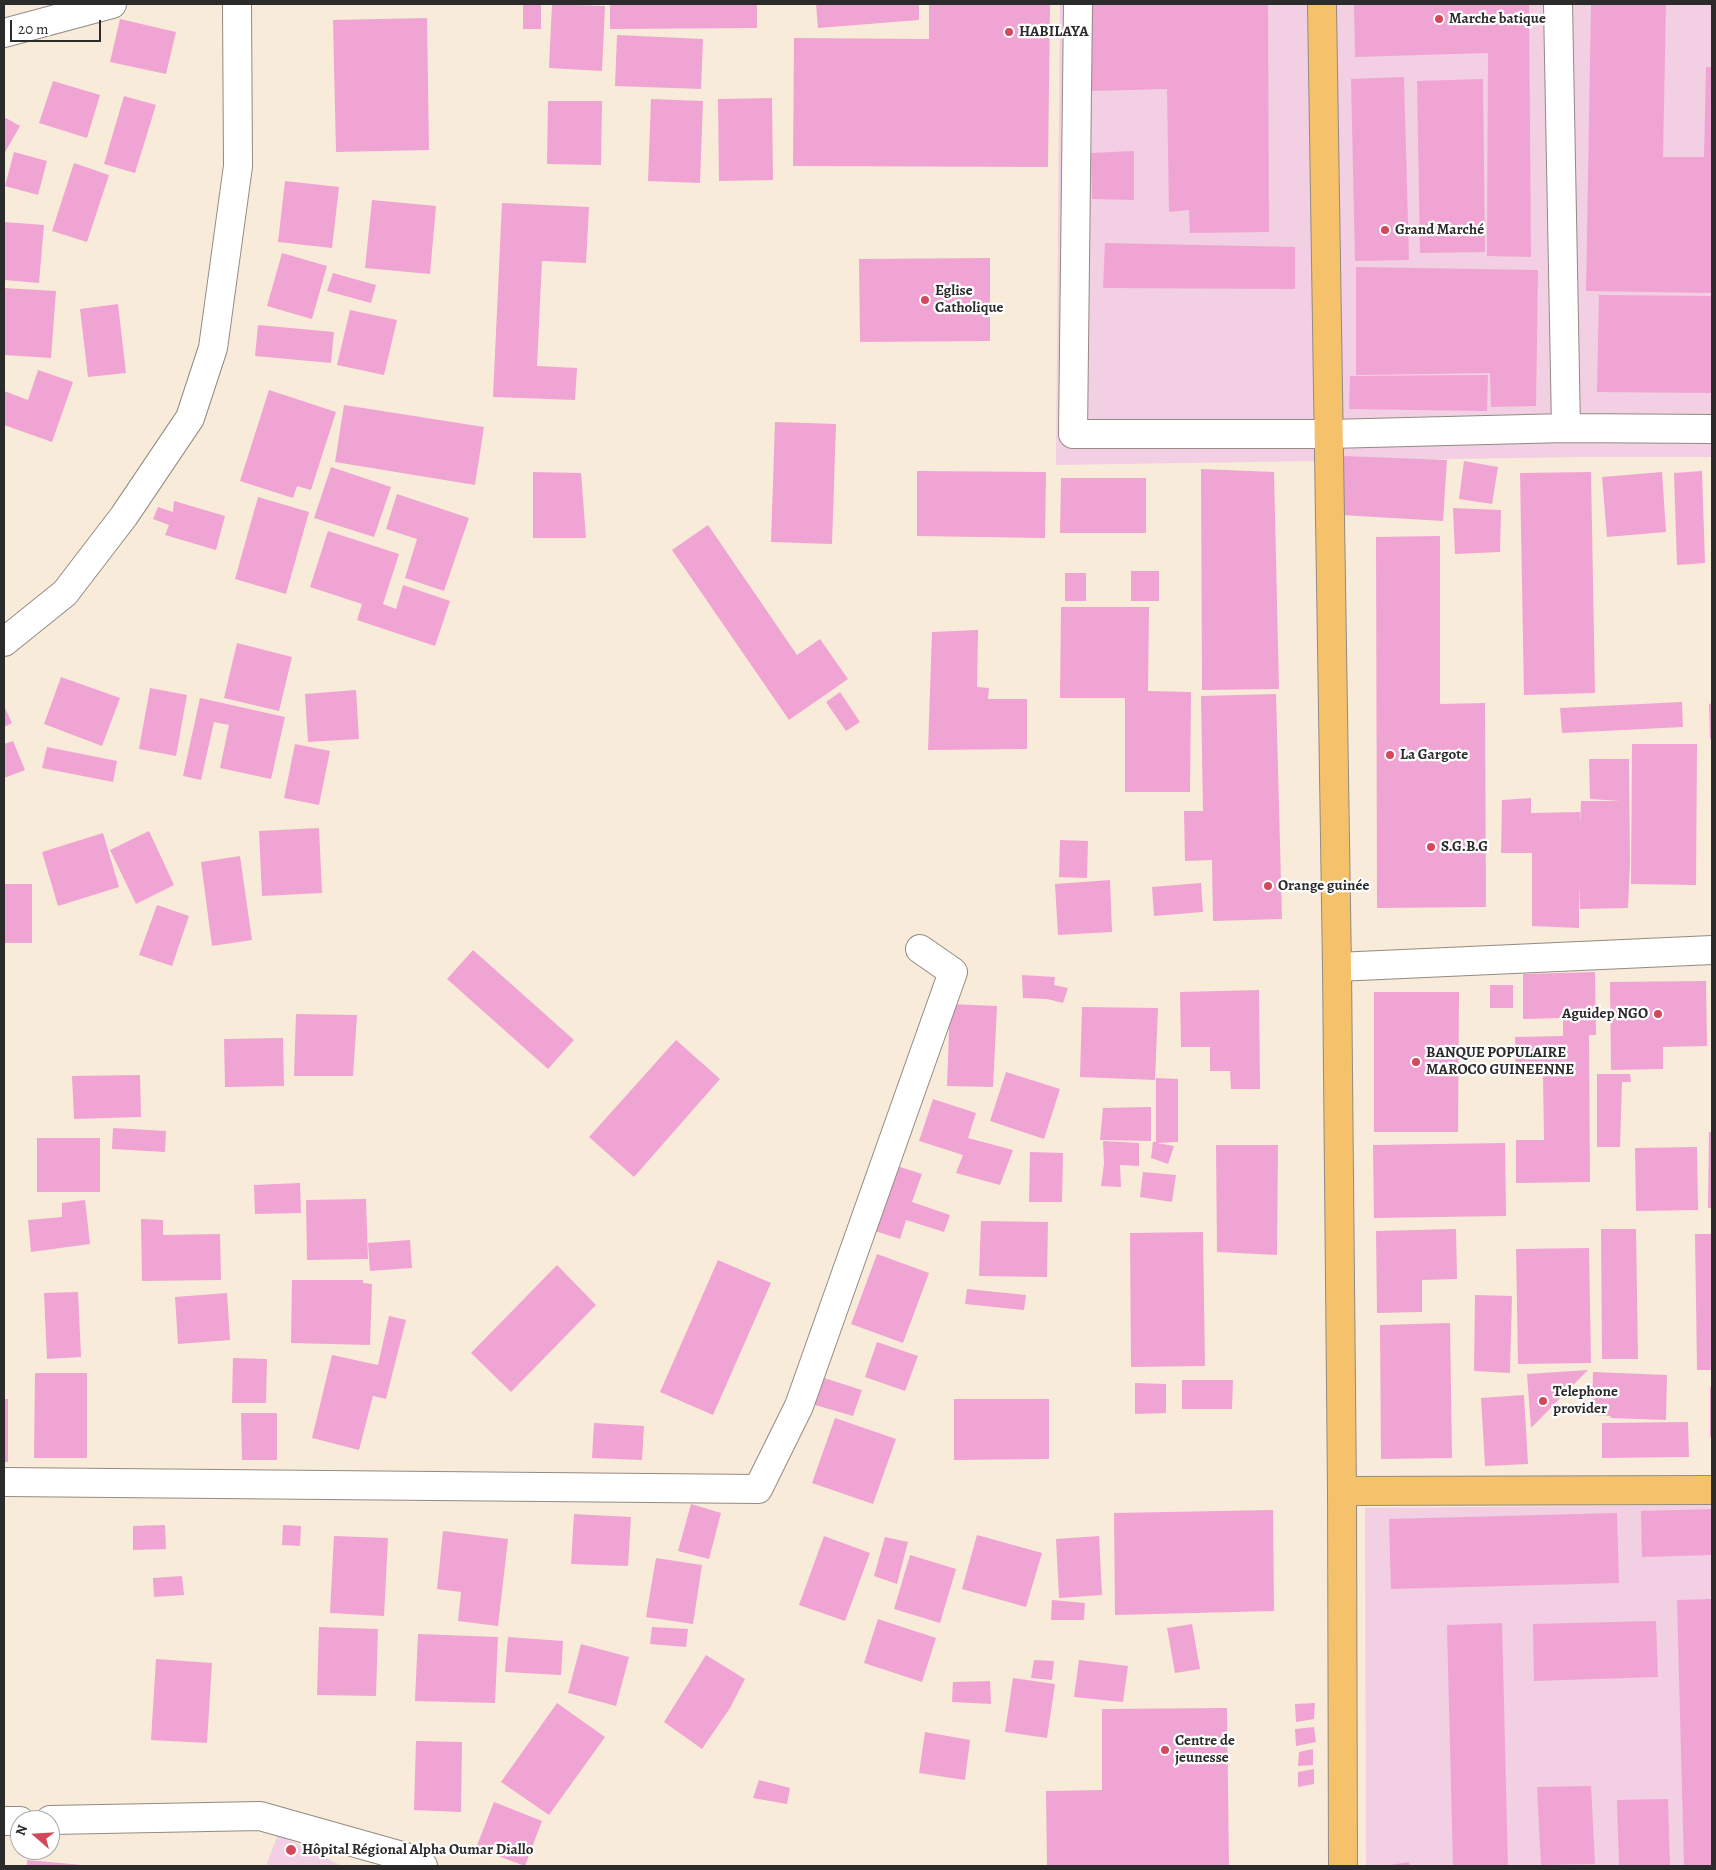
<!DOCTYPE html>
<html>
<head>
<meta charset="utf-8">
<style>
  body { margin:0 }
  #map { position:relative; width:1716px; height:1870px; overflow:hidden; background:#f9ebda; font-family:Alegreya,serif }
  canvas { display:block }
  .frame { position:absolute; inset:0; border:5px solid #2b2b2b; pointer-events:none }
  .north { position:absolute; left:10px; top:1810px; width:50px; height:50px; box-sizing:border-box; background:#fff; border:1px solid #aaa; border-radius:50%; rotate:289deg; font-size:14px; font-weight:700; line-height:20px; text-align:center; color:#2b2b2b }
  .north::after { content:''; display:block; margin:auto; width:18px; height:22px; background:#d1495b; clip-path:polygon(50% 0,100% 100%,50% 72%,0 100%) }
  .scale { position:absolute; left:10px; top:20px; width:91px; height:22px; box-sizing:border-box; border:2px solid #2b2b2b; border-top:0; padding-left:6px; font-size:15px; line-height:18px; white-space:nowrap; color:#2b2b2b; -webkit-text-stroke:4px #fff; paint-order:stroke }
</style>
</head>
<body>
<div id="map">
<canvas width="1716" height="1870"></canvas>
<div class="frame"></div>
<div class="north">N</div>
<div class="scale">20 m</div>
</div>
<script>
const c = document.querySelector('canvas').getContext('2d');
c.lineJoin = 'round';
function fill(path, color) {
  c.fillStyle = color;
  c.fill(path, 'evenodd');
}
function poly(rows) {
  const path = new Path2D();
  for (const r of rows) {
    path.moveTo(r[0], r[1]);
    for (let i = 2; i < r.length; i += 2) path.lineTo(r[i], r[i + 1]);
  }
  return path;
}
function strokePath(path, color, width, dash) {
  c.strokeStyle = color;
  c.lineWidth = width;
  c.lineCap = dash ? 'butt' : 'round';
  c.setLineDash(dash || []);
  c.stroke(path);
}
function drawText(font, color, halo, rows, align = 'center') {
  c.font = font + ' Alegreya,serif';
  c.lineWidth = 4.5;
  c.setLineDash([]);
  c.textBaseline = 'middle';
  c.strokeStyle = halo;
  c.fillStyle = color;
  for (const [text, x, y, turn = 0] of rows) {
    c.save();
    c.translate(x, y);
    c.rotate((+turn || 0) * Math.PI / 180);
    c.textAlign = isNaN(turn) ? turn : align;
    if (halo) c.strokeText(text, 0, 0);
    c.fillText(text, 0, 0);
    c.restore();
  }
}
const built = poly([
  [1060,4,1712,4,1712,457,1582,457,1056,465],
  [1712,1505,1712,1866,1366,1866,1365,1508],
  [278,1834,342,1866,266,1866]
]);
const building = poly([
  [523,4,541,4,541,29,523,29],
  [552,4,605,6,602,71,549,68],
  [610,4,757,4,757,28,610,29],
  [816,4,919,4,919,20,818,28],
  [929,4,1050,4,1048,167,793,166,794,38,929,39],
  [1090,4,1268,4,1269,232,1190,233,1189,210,1169,212,1167,89,1090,91],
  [1354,4,1529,4,1531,257,1487,256,1488,53,1355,57],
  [1591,4,1666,4,1663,157,1704,157,1706,67,1712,67,1712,293,1586,291],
  [427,18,429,150,336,152,333,20],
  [120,19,176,32,166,74,110,62],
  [617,35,703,39,701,89,615,86],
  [1404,77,1409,260,1355,261,1351,79],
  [1483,79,1485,252,1420,253,1417,81],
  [53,81,100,95,87,138,39,123],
  [124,96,156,105,135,173,104,164],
  [772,98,773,180,719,181,718,99],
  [651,99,703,101,700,183,648,181],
  [548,101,602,101,601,165,547,164],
  [4,117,20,126,4,154],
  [1134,151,1134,200,1092,199,1091,153],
  [14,152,47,161,38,195,5,186],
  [74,163,109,175,87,242,52,231],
  [285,181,339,187,332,248,278,242],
  [372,200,436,206,430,274,365,268],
  [502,203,589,207,586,263,542,261,537,366,577,368,575,400,493,397],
  [4,222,44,225,39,283,4,280],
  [1105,243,1295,247,1295,289,1103,288],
  [282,253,327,266,312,319,267,306],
  [990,258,990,341,860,342,859,259],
  [1356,267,1538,270,1536,406,1491,407,1490,373,1356,375],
  [333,273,376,285,371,303,327,291],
  [4,288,56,291,51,358,4,355],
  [1599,295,1712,296,1712,393,1597,392],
  [118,304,126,373,88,377,80,309],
  [350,310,397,320,384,375,337,365],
  [258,325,334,332,331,363,255,356],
  [38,370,73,382,52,442,4,425,4,391,28,400],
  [1488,375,1487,411,1349,409,1350,376],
  [269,390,336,412,311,490,297,486,293,498,240,481],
  [344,405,484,427,475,485,335,462],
  [775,422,836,424,832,544,771,542],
  [1344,456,1447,460,1443,521,1341,515],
  [1464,461,1498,467,1492,504,1459,499],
  [331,467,391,487,374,537,314,518],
  [1201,469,1274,472,1279,689,1202,690],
  [917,471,1046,472,1045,538,917,536],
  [1702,471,1705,563,1677,565,1674,473],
  [533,472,581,473,586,538,533,538],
  [1591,472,1595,693,1524,695,1520,473],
  [1662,472,1666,532,1607,537,1602,477],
  [1061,478,1146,478,1146,533,1060,533],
  [397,494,469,518,444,591,405,578,417,539,386,529],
  [258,497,309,512,286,594,235,579],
  [174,501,225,516,216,550,165,535,169,525,153,519,158,507,173,512],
  [1453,508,1501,510,1500,552,1455,554],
  [708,525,797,655,820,639,848,679,789,720,672,550],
  [328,531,399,554,383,604,396,609,403,585,450,601,435,646,357,620,362,604,310,587],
  [1440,536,1440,704,1485,703,1486,907,1377,908,1376,537],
  [1131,571,1159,571,1159,601,1131,601],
  [1065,573,1086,573,1086,601,1065,601],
  [1061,607,1149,607,1148,691,1191,692,1190,792,1125,792,1125,698,1060,698],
  [978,630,977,687,989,688,988,699,1027,699,1027,749,928,750,932,632],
  [237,643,292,657,279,711,224,698],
  [61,677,120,698,102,746,44,724],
  [150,688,187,695,176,756,139,749],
  [356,690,359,739,308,742,305,694],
  [840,692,860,722,846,731,826,702],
  [1276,694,1282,919,1213,921,1212,860,1185,861,1184,811,1203,811,1201,696],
  [200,698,285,717,271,779,220,768,229,725,214,722,201,780,183,776],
  [1682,702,1683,727,1562,733,1560,708],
  [1712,703,1712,739,1710,739,1709,704],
  [4,706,12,723,4,727],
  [13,741,25,770,4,778,4,744],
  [295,744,330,751,319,805,284,798],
  [1632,744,1697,744,1696,885,1631,884],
  [47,747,117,761,113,782,42,768],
  [1589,759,1629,759,1630,863,1628,908,1580,909,1579,885,1579,928,1532,926,1532,853,1501,853,1502,800,1531,798,1531,813,1580,812,1580,826,1581,801,1620,801,1590,799],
  [319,828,322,893,262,896,259,831],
  [149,831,174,885,136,904,110,850],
  [103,833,119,887,58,906,42,852],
  [1060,840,1088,841,1087,878,1059,877],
  [240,856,252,940,212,946,201,862],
  [1110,880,1112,932,1058,935,1055,884],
  [1201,883,1203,912,1154,916,1152,887],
  [4,884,32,884,32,943,4,943],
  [157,905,189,916,172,966,139,955],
  [473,950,574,1040,548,1069,447,979],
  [1595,972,1596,1035,1589,1035,1590,1182,1516,1183,1516,1140,1544,1140,1543,1074,1516,1074,1515,1037,1563,1036,1563,1018,1523,1019,1523,974],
  [1022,975,1055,977,1054,985,1068,988,1063,1003,1047,999,1023,998],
  [1706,981,1707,1046,1663,1047,1663,1069,1611,1070,1610,982],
  [1490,985,1513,985,1513,1008,1490,1008],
  [1259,990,1260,1089,1231,1089,1230,1071,1210,1071,1210,1047,1181,1047,1180,992],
  [1374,992,1459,992,1458,1132,1374,1132],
  [950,1004,997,1006,993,1087,947,1086],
  [1082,1007,1158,1008,1155,1080,1080,1077],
  [296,1014,357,1015,353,1076,294,1076],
  [283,1038,284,1086,225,1087,224,1039],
  [676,1040,720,1079,634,1177,589,1137],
  [1006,1072,1060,1089,1044,1139,990,1121],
  [1597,1074,1630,1074,1631,1082,1622,1082,1620,1147,1597,1147],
  [140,1075,141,1117,74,1119,72,1076],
  [1156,1078,1178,1079,1178,1142,1157,1143,1174,1146,1168,1164,1151,1158,1153,1142,1156,1142],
  [933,1099,976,1113,968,1138,1013,1150,1000,1185,956,1173,963,1155,919,1141],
  [1151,1107,1151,1141,1100,1140,1103,1108],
  [113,1128,166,1131,165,1152,112,1149],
  [1709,1132,1712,1132,1712,1208,1708,1208],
  [37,1138,100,1138,100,1192,37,1192],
  [1103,1141,1139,1143,1139,1166,1120,1165,1121,1187,1101,1186,1104,1164],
  [1505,1143,1506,1216,1374,1218,1373,1145],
  [1216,1145,1278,1145,1277,1255,1217,1252],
  [1697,1147,1698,1210,1636,1211,1635,1148],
  [1030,1152,1063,1153,1062,1202,1029,1202],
  [897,1166,922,1174,912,1202,950,1215,944,1232,906,1220,900,1239,875,1231],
  [1143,1172,1176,1175,1172,1202,1140,1197],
  [300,1183,301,1213,255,1214,254,1185],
  [366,1199,368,1259,307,1260,306,1200],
  [85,1200,90,1244,31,1252,28,1220,62,1217,62,1203],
  [141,1219,163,1220,163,1235,220,1234,221,1280,142,1281],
  [981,1221,1048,1222,1047,1277,979,1276],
  [1456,1229,1457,1279,1422,1280,1422,1312,1377,1313,1376,1231],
  [1601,1229,1636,1229,1638,1359,1602,1359],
  [1203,1232,1205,1366,1131,1367,1130,1233],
  [1695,1234,1712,1234,1712,1370,1697,1370],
  [410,1240,412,1268,370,1271,368,1243],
  [1589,1248,1591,1363,1518,1364,1516,1249],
  [877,1254,929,1273,903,1343,851,1324],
  [718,1260,771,1283,713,1415,660,1392],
  [557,1265,596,1305,511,1392,471,1353],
  [292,1280,363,1280,363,1283,372,1284,370,1345,291,1343],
  [967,1289,1026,1295,1024,1310,965,1304],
  [78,1292,81,1357,47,1359,44,1293],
  [227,1293,230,1340,178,1344,175,1297],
  [1475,1295,1512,1296,1510,1373,1474,1371],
  [389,1316,406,1320,386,1399,373,1396,359,1450,312,1438,332,1355,378,1365],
  [1450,1323,1452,1458,1381,1459,1380,1325],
  [877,1342,918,1356,905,1391,865,1377],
  [233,1358,267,1359,266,1403,232,1403],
  [1588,1370,1531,1428,1527,1374],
  [1593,1372,1667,1375,1666,1420,1610,1418,1611,1416,1592,1415],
  [35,1373,87,1373,87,1458,34,1458],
  [824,1378,862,1390,853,1416,815,1405],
  [1182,1380,1233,1380,1232,1409,1182,1409],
  [1135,1383,1166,1384,1166,1413,1135,1414],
  [1710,1387,1712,1387,1712,1437,1710,1437],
  [1524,1395,1528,1464,1485,1466,1481,1398],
  [4,1399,8,1399,8,1462,4,1462],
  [954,1399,1049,1399,1049,1459,954,1460],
  [241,1413,277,1413,277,1460,242,1460],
  [835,1418,896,1439,873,1504,812,1483],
  [1688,1422,1689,1457,1602,1458,1602,1423],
  [594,1423,644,1426,642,1460,592,1458],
  [691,1504,721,1513,709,1559,678,1551],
  [1712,1509,1712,1555,1642,1557,1641,1511],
  [1273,1510,1274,1611,1115,1615,1114,1513],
  [1617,1513,1619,1583,1391,1589,1389,1519],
  [574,1514,631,1517,628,1566,571,1564],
  [165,1525,166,1549,133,1550,133,1526],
  [283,1525,301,1526,300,1546,282,1545],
  [443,1531,508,1539,498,1626,458,1621,461,1592,437,1589],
  [977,1535,1042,1553,1026,1607,962,1589],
  [334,1536,388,1538,384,1616,330,1613],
  [824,1536,870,1553,845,1621,799,1605],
  [1099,1536,1102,1595,1059,1598,1056,1539],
  [885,1537,908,1542,897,1584,874,1576],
  [910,1555,956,1569,940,1623,894,1609],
  [656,1558,702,1565,693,1624,646,1617],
  [182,1576,184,1595,154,1597,153,1578],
  [1712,1599,1712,1866,1684,1866,1677,1600],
  [1052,1600,1085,1603,1084,1620,1051,1620],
  [878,1619,936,1638,922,1682,864,1663],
  [1656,1621,1658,1677,1534,1681,1533,1624],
  [1502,1623,1508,1866,1453,1866,1447,1625],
  [1192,1624,1200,1669,1175,1673,1167,1628],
  [319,1627,378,1629,376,1696,317,1695],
  [652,1627,688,1629,686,1647,650,1644],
  [418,1634,498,1637,495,1703,415,1701],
  [508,1637,563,1641,561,1675,505,1672],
  [581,1644,629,1657,616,1706,568,1693],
  [706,1655,745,1679,730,1708,702,1749,664,1722],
  [156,1659,212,1663,207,1743,151,1740],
  [1034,1660,1054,1661,1052,1680,1031,1678],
  [1079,1660,1128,1666,1123,1702,1074,1697],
  [1013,1678,1055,1684,1047,1738,1005,1732],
  [990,1681,991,1704,952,1702,953,1682],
  [557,1703,605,1737,549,1815,501,1782],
  [1315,1703,1314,1719,1296,1722,1295,1704],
  [1227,1708,1229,1866,1047,1866,1046,1791,1102,1790,1102,1709],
  [1314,1727,1316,1742,1296,1746,1295,1729],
  [925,1732,970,1740,965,1780,919,1773],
  [416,1741,462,1742,461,1812,414,1810],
  [1313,1749,1313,1765,1298,1766,1299,1752],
  [1314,1769,1314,1784,1298,1787,1298,1772],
  [759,1780,790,1788,787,1804,753,1798],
  [1591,1786,1595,1864,1541,1865,1537,1787],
  [1668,1799,1670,1866,1619,1866,1617,1800],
  [494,1802,542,1821,525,1866,476,1848],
  [27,1860,82,1865,81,1866,27,1866],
  [1409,1862,1410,1866,1390,1866,1390,1865]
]);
const minor = poly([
  [1078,4,1073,434,1329,434,1566,428,1712,429],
  [1558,4,1566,428],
  [4,33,112,4],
  [4,642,65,593,124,516,190,418,213,348,238,166,237,4],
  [1337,967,1712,950],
  [4,1482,758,1489,799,1406,953,972,920,949],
  [50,1820,260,1816,409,1858,423,1866],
  [4,1821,20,1821]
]);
const major = poly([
  [1322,4,1337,967,1342,1491,1343,1866],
  [1342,1491,1712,1490]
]);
const markers = [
  [1439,19,5,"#d1495b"],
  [1009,32,5,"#d1495b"],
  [1385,230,5,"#d1495b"],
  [925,300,5,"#d1495b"],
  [1390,755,5,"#d1495b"],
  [1431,847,5,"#d1495b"],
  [1268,886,5,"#d1495b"],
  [1658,1014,5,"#d1495b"],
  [1416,1062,5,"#d1495b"],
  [1543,1401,5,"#d1495b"],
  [1165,1750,5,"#d1495b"],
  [291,1850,6,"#d1495b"]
];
const poiNames = [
  ["Marche batique",1449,19],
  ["HABILAYA",1019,32],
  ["Grand Marché",1395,230],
  ["Eglise",935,291],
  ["Catholique",935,308],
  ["La Gargote",1400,755],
  ["S.G.B.G",1441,847],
  ["Orange guinée",1278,886],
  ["Aguidep NGO",1648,1014,"right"],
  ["BANQUE POPULAIRE",1426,1053],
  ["MAROCO GUINEENNE",1426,1070],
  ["Telephone",1553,1392],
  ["provider",1553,1409],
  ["Centre de",1175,1741],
  ["jeunesse",1175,1758],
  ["Hôpital Régional Alpha Oumar Diallo",302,1850]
];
fill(built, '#f2cfe2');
fill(building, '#f0a4d3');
strokePath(minor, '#928b82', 30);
strokePath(major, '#928b82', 30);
strokePath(minor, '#fff', 28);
strokePath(major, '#f5c16b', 28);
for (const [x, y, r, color] of markers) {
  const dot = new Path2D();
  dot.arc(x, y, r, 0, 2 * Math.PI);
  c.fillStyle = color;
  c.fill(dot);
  strokePath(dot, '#fff', 2);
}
drawText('bold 15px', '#2b2b2b', '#fff', poiNames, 'left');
</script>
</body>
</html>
